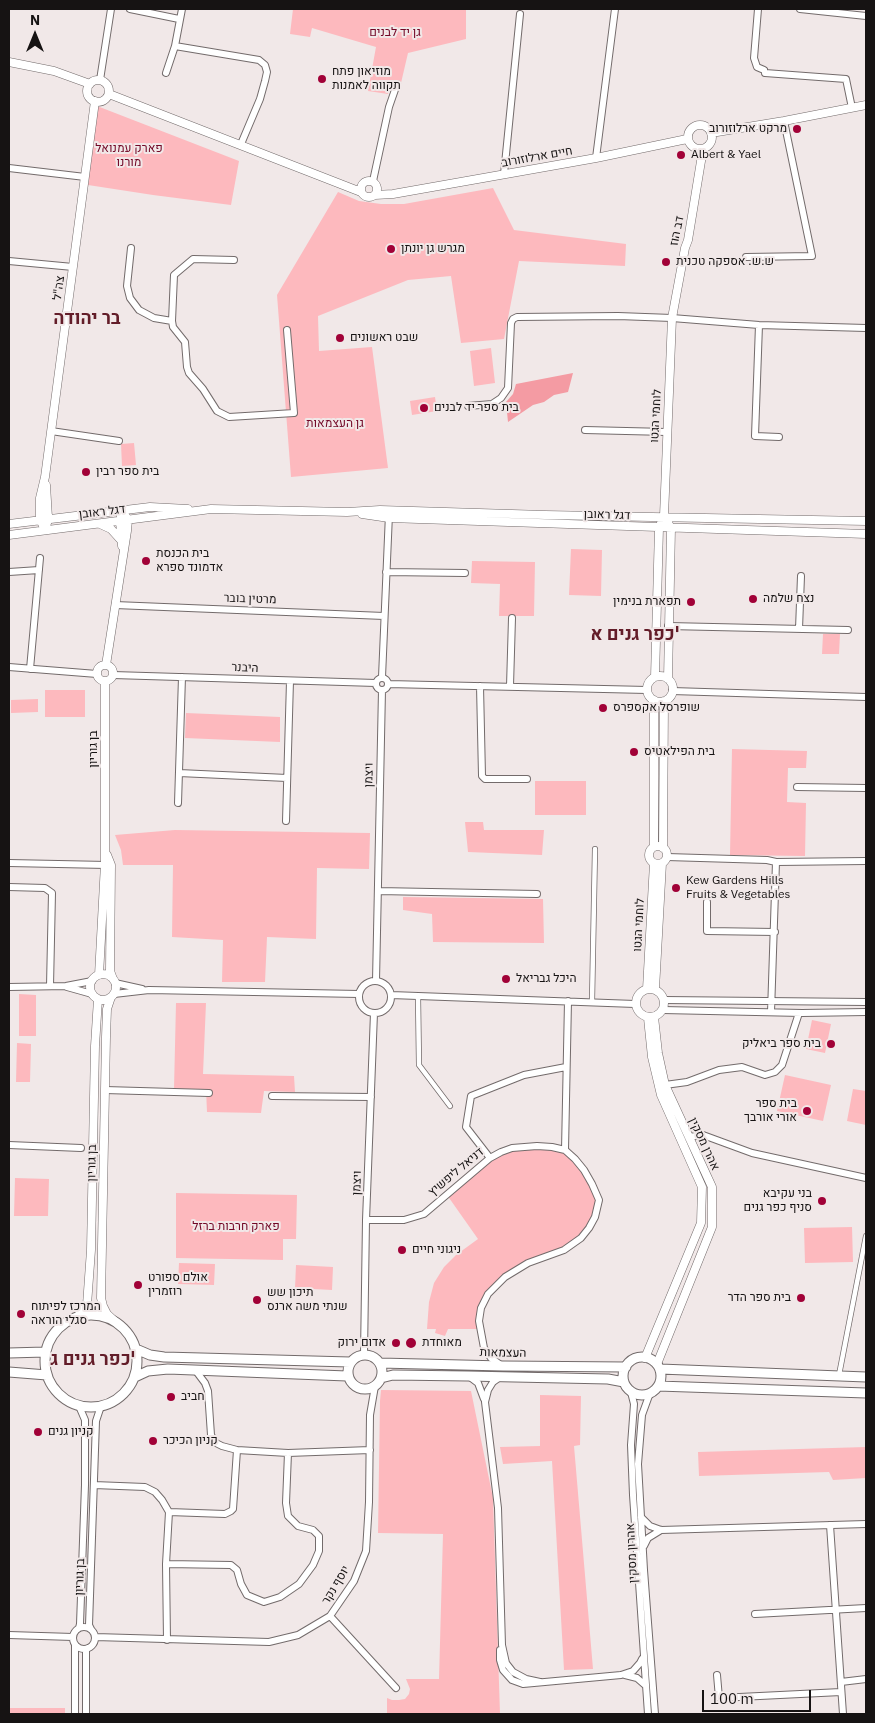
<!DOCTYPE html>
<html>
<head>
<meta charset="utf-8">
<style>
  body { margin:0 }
  #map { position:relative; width:875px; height:1723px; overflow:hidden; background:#f1e8e8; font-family:"IBM Plex Sans",sans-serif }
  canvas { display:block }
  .frame { position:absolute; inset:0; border:10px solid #161313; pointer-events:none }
  .north { position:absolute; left:10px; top:10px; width:50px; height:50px; -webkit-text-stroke:4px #f1e8e8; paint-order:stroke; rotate:0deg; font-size:14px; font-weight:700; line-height:20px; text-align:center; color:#161313 }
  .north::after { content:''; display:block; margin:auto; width:18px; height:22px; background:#161313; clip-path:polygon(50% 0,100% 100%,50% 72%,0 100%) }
  .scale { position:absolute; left:702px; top:1690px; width:109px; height:22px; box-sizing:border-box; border:2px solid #161313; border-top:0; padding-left:6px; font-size:15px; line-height:18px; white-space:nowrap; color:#161313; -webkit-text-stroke:4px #f1e8e8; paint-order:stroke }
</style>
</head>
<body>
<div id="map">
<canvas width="875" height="1723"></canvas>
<div class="frame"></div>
<div class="north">N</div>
<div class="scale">100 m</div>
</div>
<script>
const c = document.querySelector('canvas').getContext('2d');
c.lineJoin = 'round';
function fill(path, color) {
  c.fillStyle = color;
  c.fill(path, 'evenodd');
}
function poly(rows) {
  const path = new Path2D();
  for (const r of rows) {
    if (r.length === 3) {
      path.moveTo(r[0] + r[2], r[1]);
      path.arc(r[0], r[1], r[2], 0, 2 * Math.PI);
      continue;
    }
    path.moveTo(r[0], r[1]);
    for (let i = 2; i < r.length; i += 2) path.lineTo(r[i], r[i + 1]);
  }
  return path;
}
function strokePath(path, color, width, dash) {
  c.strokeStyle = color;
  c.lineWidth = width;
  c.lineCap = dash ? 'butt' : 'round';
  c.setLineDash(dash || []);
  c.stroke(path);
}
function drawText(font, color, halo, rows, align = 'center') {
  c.font = font + ' "IBM Plex Sans",Heebo,sans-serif';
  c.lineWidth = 4;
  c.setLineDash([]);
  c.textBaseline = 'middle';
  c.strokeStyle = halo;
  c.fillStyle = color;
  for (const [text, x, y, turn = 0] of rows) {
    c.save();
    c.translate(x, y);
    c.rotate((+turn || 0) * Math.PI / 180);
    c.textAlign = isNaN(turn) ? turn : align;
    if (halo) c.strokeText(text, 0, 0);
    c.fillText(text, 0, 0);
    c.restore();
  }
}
const green = poly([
  [293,9,466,9,466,39,408,53,401,83,391,81,388,94,368,91,376,47,312,28,310,37,290,34],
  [97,106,239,161,231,205,153,195,88,185],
  [493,188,514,230,626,244,625,266,519,261,504,339,461,343,451,276,408,280,318,316,319,351,372,347,388,468,291,477,277,295,338,192,359,201,381,204,404,204],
  [491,348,495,383,474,386,470,351],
  [435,397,437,411,412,415,410,401],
  [134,443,136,465,122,466,121,444],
  [571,549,602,550,601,596,569,595],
  [472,561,535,562,534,616,499,616,500,584,471,583],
  [823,634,840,634,839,654,822,654],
  [45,690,85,690,85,717,45,717],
  [38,699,38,712,11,713,11,700],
  [186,713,280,717,280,742,185,738],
  [732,749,807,751,806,768,788,768,787,802,806,803,805,856,730,855],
  [535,781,586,781,586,815,535,815],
  [465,822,483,822,484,830,544,830,542,855,468,852],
  [175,830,370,833,369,869,317,868,316,939,267,937,265,982,222,982,223,940,172,937,173,865,123,865,121,850,115,835],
  [403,897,543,899,544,943,433,942,432,914,403,910],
  [19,994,36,995,36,1036,19,1036],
  [176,1003,206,1003,203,1074,294,1076,295,1092,264,1091,261,1113,207,1112,206,1089,174,1089],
  [812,1020,831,1024,825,1053,806,1049],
  [17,1043,31,1044,30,1082,16,1082],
  [785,1075,831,1085,823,1121,777,1111],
  [853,1089,866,1091,866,1125,847,1121],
  [512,1148,565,1150,584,1170,599,1204,581,1238,505,1277,481,1308,479,1329,448,1329,445,1336,435,1333,436,1329,427,1329,429,1302,434,1283,444,1267,456,1255,478,1239,447,1195,490,1158],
  [15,1178,49,1179,48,1216,14,1216],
  [176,1193,297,1195,296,1239,283,1239,283,1260,176,1258],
  [852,1227,853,1262,805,1263,804,1228],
  [179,1263,215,1264,214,1285,178,1284],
  [296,1265,333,1267,332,1290,295,1288],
  [381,1390,471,1391,493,1498,500,1714,387,1714,387,1698,392,1700,399,1700,405,1699,409,1694,410,1689,406,1679,439,1679,443,1534,378,1533,380,1401],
  [540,1395,581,1396,580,1445,574,1446,593,1669,564,1670,552,1461,503,1464,500,1447,540,1446],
  [866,1447,866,1478,833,1480,829,1472,699,1476,698,1452],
  [9,1708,65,1708,65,1714,9,1714]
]);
const forest = poly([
  [573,373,568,392,554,395,544,402,533,405,508,422,506,402,513,394,516,384]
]);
const pedestrian = poly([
  [418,996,419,1065,450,1106],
  [592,1002,595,849],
  [839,1375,866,1236]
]);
const minor = poly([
  [130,9,179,19],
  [758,9,754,58,757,67,764,70],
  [800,9,866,16],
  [175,46,259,60,265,65,267,72,265,81,260,99,241,144],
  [166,73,175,46,182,9],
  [765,73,846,79,852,108],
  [100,80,111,9],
  [596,158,615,9],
  [9,168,85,177],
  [504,174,520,14],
  [373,181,389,107,397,84],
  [131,248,127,286,130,298,139,310,154,318,172,321],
  [746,257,812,256,784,121],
  [234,260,193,259,174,275,172,321,173,327,185,342,187,367,189,373,203,389,217,411,229,417,294,413,287,330],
  [9,261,73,267],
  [759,325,755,436,779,437],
  [468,406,492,404,501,398,508,388,511,323,513,319,517,317,618,316,672,318,759,325,866,328],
  [585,430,667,432],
  [51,431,119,441],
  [9,572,39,570],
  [386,572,465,573],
  [115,605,384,616],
  [668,626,848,630],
  [799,629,801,576],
  [9,667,97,674],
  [30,669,40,558],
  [113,675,376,683],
  [382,677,389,514],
  [382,684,6],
  [388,684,647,690],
  [480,686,482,776,485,779,527,779],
  [510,686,512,618],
  [672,691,866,697],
  [179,773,287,778],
  [797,787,866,788],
  [178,803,182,677],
  [286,821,290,681],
  [667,857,767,860,776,862,866,861],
  [9,863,107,865],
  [9,887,45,888,52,893,50,986],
  [378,891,537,894],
  [707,902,707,931,775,932],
  [376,981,382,690],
  [375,997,16],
  [115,983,142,989],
  [9,987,66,986,92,981],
  [67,987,92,994],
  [114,994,149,990,359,994],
  [391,995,635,1004],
  [664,1000,866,1002],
  [663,1010,802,1013,866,1012],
  [771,1012,776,862],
  [665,1085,687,1082,719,1070,742,1067,765,1075,775,1072,782,1065,799,1013],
  [105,1090,209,1093],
  [272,1096,371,1097],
  [689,1137,703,1135,752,1153,866,1178],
  [9,1145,81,1148],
  [565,1150,568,1001],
  [490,1158,466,1127,471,1096,524,1075,566,1067],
  [366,1220,404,1220,424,1214,490,1158,501,1152,512,1148,537,1146,552,1147,565,1150,575,1159,584,1170,592,1184,599,1200,595,1217,589,1228,581,1238,564,1250,528,1263,505,1277,488,1294,481,1308,479,1321,484,1348,491,1358,502,1366],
  [364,1354,366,1220,374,1013],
  [196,1371,205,1383,208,1391,211,1435,216,1443,222,1446,237,1450,288,1453,370,1450],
  [470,1377,478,1383,484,1399],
  [500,1377,493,1382,488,1390,485,1402,498,1508,502,1645,506,1663,513,1672,526,1679,540,1682],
  [631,1392,634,1404,631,1445,633,1495,648,1714],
  [650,1393,642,1415,638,1464,644,1570,655,1714],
  [94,1485,145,1487,155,1492,162,1500,169,1512,166,1564,167,1640],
  [169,1512,225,1514,231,1511,233,1509,237,1450],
  [641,1517,650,1526,661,1530,866,1524],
  [830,1525,843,1714],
  [644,1546,648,1538,661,1530],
  [166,1564,231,1565,237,1570,241,1584,247,1595,264,1602,280,1597,299,1584,313,1565,319,1551,319,1536,313,1530,298,1526,288,1516,286,1503,288,1453],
  [755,1614,866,1608],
  [330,1616,396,1688],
  [84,1638,11],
  [79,1628,80,1624,85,1485,85,1420,79,1406],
  [91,1629,89,1625,96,1421,101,1406],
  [9,1635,73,1637],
  [95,1637,269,1642,298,1635,330,1616,354,1581,366,1551,369,1502,370,1415,375,1386],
  [75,1645,75,1714],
  [500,1650,500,1660,503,1670,512,1680,523,1684,621,1675,633,1671,640,1663,642,1659],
  [625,1675,637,1678,645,1685],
  [717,1675,719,1698,841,1692],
  [841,1682,866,1679],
  [86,1714,86,1649,88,1648]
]);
const tertiary = poly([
  [9,62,54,71,90,84],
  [98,91,11],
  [109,94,361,192],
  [700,137,12],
  [711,133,784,121,866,105],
  [369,189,8],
  [375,195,393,194,596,158,687,139],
  [46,485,48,518,47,523],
  [362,514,389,518,866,534],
  [121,516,120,521,122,546],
  [664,516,671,528,668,679],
  [9,524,150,507,188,509],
  [100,524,111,529,120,539],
  [45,530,40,519,40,498,45,477,95,101],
  [9,535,211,509,347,512,380,510,545,515,866,521],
  [105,673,8],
  [106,665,127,531,128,520,125,515],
  [660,689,13],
  [655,677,659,528,664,516,672,318,685,248,688,240,703,149],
  [658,855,9],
  [654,847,654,700],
  [663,848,664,701],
  [107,855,111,865,110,971,113,979],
  [103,987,13],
  [99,975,105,864,105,681],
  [650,1003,14],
  [647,989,654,863],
  [655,989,662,863],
  [111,997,107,1009,106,1037,101,1298,103,1306,107,1314,118,1324],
  [654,1017,658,1053,665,1085,712,1187,712,1227,657,1364],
  [77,1317,87,1305,91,1250,95,1046,98,999],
  [645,1358,701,1223,702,1187,661,1095,652,1057,648,1018]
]);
const secondary = poly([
  [91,1361,46],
  [136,1349,150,1355,164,1357,350,1362],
  [9,1353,45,1352],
  [365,1372,17],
  [642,1376,19],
  [380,1363,503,1366,626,1367],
  [660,1369,866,1377],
  [9,1372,47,1375],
  [135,1377,148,1371,168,1369,347,1376],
  [381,1378,393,1375,468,1376,608,1379,624,1382],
  [658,1386,866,1393]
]);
const markers = [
  [322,79,5,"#a10137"],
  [797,129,5,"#a10137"],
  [681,155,5,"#a10137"],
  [391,249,5,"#a10137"],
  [666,262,5,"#a10137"],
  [340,338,5,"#a10137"],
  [424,408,5,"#a10137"],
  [86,472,5,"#a10137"],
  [146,561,5,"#a10137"],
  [753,599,5,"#a10137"],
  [691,602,5,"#a10137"],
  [603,708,5,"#a10137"],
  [634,752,5,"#a10137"],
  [676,888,5,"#a10137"],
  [506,979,5,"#a10137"],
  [831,1044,5,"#a10137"],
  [807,1111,5,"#a10137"],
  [822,1201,5,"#a10137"],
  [402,1250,5,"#a10137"],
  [138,1285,5,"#a10137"],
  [801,1298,5,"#a10137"],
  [257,1300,5,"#a10137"],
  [21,1314,5,"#a10137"],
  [396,1343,5,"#a10137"],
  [411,1343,6,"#a10137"],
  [171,1397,5,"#a10137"],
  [38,1432,5,"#a10137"],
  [153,1441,5,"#a10137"]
];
const parkNames = [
  ["גן יד לבנים",395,33],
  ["פארק עמנואל",129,149],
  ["מורנו",129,163],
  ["גן העצמאות",335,424],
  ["פארק חרבות ברזל",236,1227]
];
const poiNames = [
  ["מוזיאון פתח",332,72],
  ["תקווה לאמנות",332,86],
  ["מרקט ארלוזורוב",787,129,"right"],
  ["Albert & Yael",691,155],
  ["מגרש גן יונתן",401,249],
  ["ש.ש. אספקה טכנית",676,262],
  ["שבט ראשונים",350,338],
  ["בית ספר יד לבנים",434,408],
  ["בית ספר רבין",96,472],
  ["בית הכנסת",156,554],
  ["אדמונד ספרא",156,568],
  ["נצח שלמה",763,599],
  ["תפארת בנימין",681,602,"right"],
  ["שופרסל אקספרס",613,708],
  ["בית הפילאטיס",644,752],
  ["Kew Gardens Hills",686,881],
  ["Fruits & Vegetables",686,895],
  ["היכל גבריאל",516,979],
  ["בית ספר ביאליק",821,1044,"right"],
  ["בית ספר",797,1104,"right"],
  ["אורי אורבך",797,1118,"right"],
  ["בני עקיבא",812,1194,"right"],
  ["סניף כפר גנים",812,1208,"right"],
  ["ניגוני חיים",412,1250],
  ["אולם ספורט",148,1278],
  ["רוזמרין",148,1292],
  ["תיכון שש",267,1293],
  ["שנתי משה ארנס",267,1307],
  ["בית ספר הדר",791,1298,"right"],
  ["המרכז לפיתוח",31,1307],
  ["סגלי הוראה",31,1321],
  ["אדום ירוק",386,1343,"right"],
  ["מאוחדת",422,1343],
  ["חביב",181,1397],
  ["קניון גנים",48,1432],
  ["קניון הכיכר",163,1441]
];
const streetNames = [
  ["חיים ארלוזורוב",537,157,-10],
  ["דב הוז",677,231,-78],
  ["צה\"ל",59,288,-82],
  ["לוחמי הגטו",656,416,-87],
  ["דגל ראובן",102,512,-7],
  ["דגל ראובן",607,515,2],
  ["מרטין בובר",250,599,2],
  ["היבנר",245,668,3],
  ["בן גוריון",94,749,-90],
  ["ויצמן",369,775,-89],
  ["לוחמי הגטו",639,925,-87],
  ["אהרן מסקין",704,1144,65],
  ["בן גוריון",92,1163,-89],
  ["דניאל ליפשיץ",456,1172,-40],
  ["ויצמן",357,1183,-88],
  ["העצמאות",503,1353,1],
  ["אהרון מסקין",632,1553,-93],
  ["בן גוריון",80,1577,-88],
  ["יוסף נקר",336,1585,-59]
];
const districtNames = [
  ["בר יהודה",87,319],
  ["כפר גנים א'",635,635],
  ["כפר גנים ג'",93,1360]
];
fill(green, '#fdb9be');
fill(forest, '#f49ba3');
strokePath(pedestrian, '#736b6b', 6);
strokePath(minor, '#736b6b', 8);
strokePath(tertiary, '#736b6b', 9);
strokePath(secondary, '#736b6b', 11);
strokePath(pedestrian, '#fff', 4.5);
strokePath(minor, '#fff', 6);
strokePath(tertiary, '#fff', 8);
strokePath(secondary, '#fff', 9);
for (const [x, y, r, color] of markers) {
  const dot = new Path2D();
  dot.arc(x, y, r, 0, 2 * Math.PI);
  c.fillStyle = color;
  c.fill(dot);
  strokePath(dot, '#f1e8e8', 2);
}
drawText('12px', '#720726', '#f1e8e8', parkNames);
drawText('12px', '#161313', '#f1e8e8', poiNames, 'left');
drawText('12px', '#161313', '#f1e8e8', streetNames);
drawText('bold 18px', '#631d29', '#f1e8e8', districtNames);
</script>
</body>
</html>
